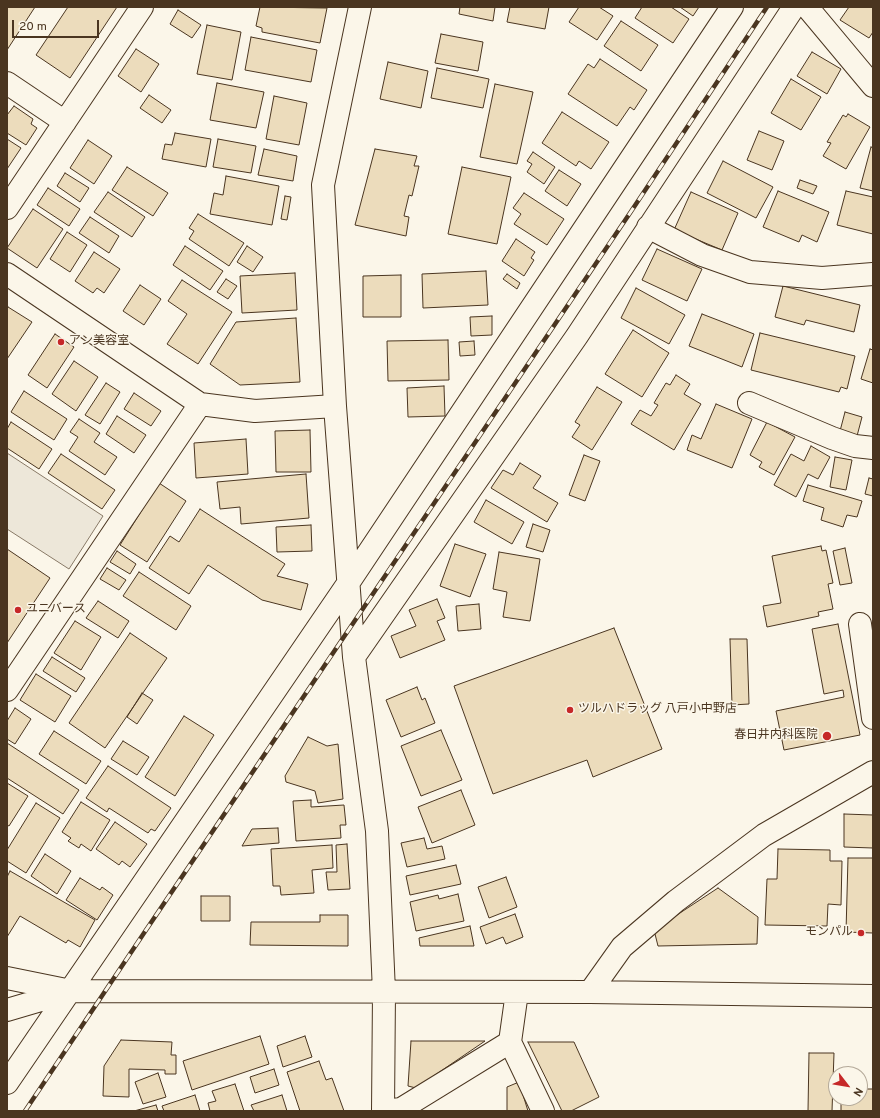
<!DOCTYPE html>
<html>
<head>
<meta charset="utf-8">
<style>
  body { margin:0 }
  #map { position:relative; width:880px; height:1118px; overflow:hidden; background:#fbf6e9; font-family:Overpass,sans-serif }
  canvas { display:block }
  .frame { position:absolute; inset:0; border:8px solid #4a3520; pointer-events:none }
  .north { position:absolute; left:828px; top:1066px; width:40px; height:40px; box-sizing:border-box; background:#fbf6e9; border:1px solid #b4a999; border-radius:50%; rotate:121deg; font-size:11px; font-weight:700; line-height:16px; text-align:center; color:#4a3520 }
  .north::after { content:''; display:block; margin:auto; width:14px; height:18px; background:#c62828; clip-path:polygon(50% 0,100% 100%,50% 72%,0 100%) }
  .scale { position:absolute; left:12px; top:20px; width:87px; height:18px; box-sizing:border-box; border:2px solid #4a3520; border-top:0; padding-left:5px; font-size:12px; line-height:14px; white-space:nowrap; color:#4a3520; -webkit-text-stroke:3px #fbf6e9; paint-order:stroke }
</style>
</head>
<body>
<div id="map">
<canvas width="880" height="1118"></canvas>
<div class="frame"></div>
<div class="north">N</div>
<div class="scale">20 m</div>
</div>
<script>
const c = document.querySelector('canvas').getContext('2d');
c.lineJoin = 'round';
function fill(path, color) {
  c.fillStyle = color;
  c.fill(path, 'evenodd');
}
function poly(rows) {
  const path = new Path2D();
  for (const r of rows) {
    path.moveTo(r[0], r[1]);
    for (let i = 2; i < r.length; i += 2) path.lineTo(r[i], r[i + 1]);
  }
  return path;
}
function strokePath(path, color, width, dash) {
  c.strokeStyle = color;
  c.lineWidth = width;
  c.lineCap = dash ? 'butt' : 'round';
  c.setLineDash(dash || []);
  c.stroke(path);
}
function drawText(font, color, halo, rows, align = 'center') {
  c.font = font + ' Overpass,"Noto Sans JP",sans-serif';
  c.lineWidth = 3;
  c.setLineDash([]);
  c.textBaseline = 'middle';
  c.strokeStyle = halo;
  c.fillStyle = color;
  for (const [text, x, y, turn = 0] of rows) {
    c.save();
    c.translate(x, y);
    c.rotate((+turn || 0) * Math.PI / 180);
    c.textAlign = isNaN(turn) ? turn : align;
    if (halo) c.strokeText(text, 0, 0);
    c.fillText(text, 0, 0);
    c.restore();
  }
}
const parking = poly([
  [7,453,103,516,69,569,7,529,7,453]
]);
const building = poly([
  [7,7,35,7,7,50,7,7],
  [68,7,117,7,70,78,36,55,68,7],
  [260,7,327,8,320,43,262,32,262,28,256,26,260,7],
  [460,7,495,7,493,21,459,14,460,7],
  [510,7,549,7,545,29,507,22,510,7],
  [579,7,599,7,613,16,597,40,569,22,579,7],
  [642,7,671,7,689,19,673,43,635,18,642,7],
  [680,7,699,7,693,16,680,7],
  [849,7,873,7,873,32,869,38,840,20,849,7],
  [178,10,201,25,192,38,170,24,178,10],
  [621,21,658,45,641,71,604,46,621,21],
  [207,25,241,32,232,80,197,74,207,25],
  [441,34,483,42,478,71,435,63,441,34],
  [251,37,317,50,311,82,245,70,251,37],
  [136,49,159,64,141,92,118,76,136,49],
  [812,52,841,69,827,94,797,76,812,52],
  [600,59,647,90,634,110,630,107,617,126,568,94,588,64,594,68,600,59],
  [388,62,428,71,421,108,380,99,388,62],
  [437,68,489,79,483,108,431,98,437,68],
  [791,79,821,97,801,130,771,113,791,79],
  [217,83,264,92,256,128,210,120,217,83],
  [495,84,533,92,517,164,480,157,495,84],
  [149,95,171,110,162,123,140,108,149,95],
  [274,96,307,103,299,145,266,139,274,96],
  [14,106,33,119,31,124,37,128,26,145,7,133,7,115,14,106],
  [562,112,609,142,591,169,579,161,576,166,542,143,562,112],
  [848,114,870,127,846,169,823,156,831,143,827,142,843,115,846,117,848,114],
  [759,131,784,141,772,170,747,160,759,131],
  [175,133,211,139,206,167,162,159,165,144,172,145,175,133],
  [7,139,21,148,7,169,7,139],
  [218,139,256,146,251,173,213,167,218,139],
  [88,140,112,156,94,184,70,168,88,140],
  [871,147,873,148,873,191,860,188,871,147],
  [264,149,297,156,293,181,258,175,264,149],
  [375,149,417,156,414,166,419,166,412,196,409,195,404,216,409,217,406,236,355,225,375,149],
  [533,152,555,167,544,184,527,172,532,164,527,161,533,152],
  [723,161,773,187,756,218,707,193,723,161],
  [127,167,168,193,153,216,112,190,127,167],
  [462,167,511,177,497,244,448,234,462,167],
  [559,170,581,184,567,206,545,191,559,170],
  [65,173,89,188,80,202,57,186,65,173],
  [226,176,279,186,272,225,210,214,214,193,223,195,226,176],
  [800,180,817,186,813,194,797,188,800,180],
  [48,188,80,209,69,226,37,205,48,188],
  [778,191,829,212,817,242,802,235,799,242,763,227,778,191],
  [846,191,873,197,873,234,837,225,846,191],
  [108,192,145,217,132,237,94,212,108,192],
  [691,192,738,213,722,250,674,230,691,192],
  [524,193,564,219,547,245,514,224,521,214,513,208,524,193],
  [285,196,291,197,287,220,281,219,285,196],
  [33,209,63,229,37,268,7,248,33,209],
  [198,214,244,243,229,266,189,239,194,231,189,228,198,214],
  [90,217,119,236,109,253,79,233,90,217],
  [67,232,87,245,70,272,50,259,67,232],
  [516,239,535,252,531,258,534,260,524,276,502,261,516,239],
  [185,246,223,271,210,290,173,265,185,246],
  [247,246,263,257,253,272,237,262,247,246],
  [657,249,702,269,687,301,642,280,657,249],
  [94,252,120,269,104,293,97,288,93,293,75,281,94,252],
  [486,271,488,305,423,308,422,274,486,271],
  [295,273,297,310,242,313,240,276,295,273],
  [507,274,520,283,517,289,503,279,507,274],
  [401,275,401,317,363,317,363,276,401,275],
  [226,279,237,286,228,299,217,292,226,279],
  [182,280,232,312,198,364,167,344,187,314,168,301,182,280],
  [140,285,161,299,144,325,123,311,140,285],
  [783,286,860,305,854,332,806,320,804,325,775,317,783,286],
  [636,288,685,315,669,344,621,318,636,288],
  [8,307,32,322,7,359,7,308,8,307],
  [702,314,754,334,742,367,689,346,702,314],
  [492,316,492,335,471,336,470,317,492,316],
  [296,318,300,382,240,385,210,364,236,322,296,318],
  [633,330,669,353,642,397,605,374,633,330],
  [760,333,855,356,847,389,841,387,839,392,751,370,760,333],
  [55,334,74,347,47,388,28,375,55,334],
  [448,340,449,380,388,381,387,341,448,340],
  [474,341,475,355,460,356,459,342,474,341],
  [870,349,873,350,873,383,861,379,870,349],
  [74,361,98,377,76,411,52,394,74,361],
  [676,375,690,384,684,394,701,404,674,450,631,424,640,410,651,416,658,405,654,403,666,383,670,385,676,375],
  [106,383,120,392,100,424,85,415,106,383],
  [444,386,445,416,408,417,407,388,444,386],
  [597,387,622,402,592,450,572,437,580,425,575,422,597,387],
  [24,391,67,419,54,440,11,412,24,391],
  [134,393,161,411,151,426,124,409,134,393],
  [716,404,752,419,732,468,687,450,692,435,701,439,716,404],
  [845,412,862,417,857,436,840,431,845,412],
  [117,416,146,435,134,453,106,434,117,416],
  [79,419,100,433,94,442,117,457,105,475,69,451,78,437,70,432,79,419],
  [11,422,52,449,39,469,7,448,7,429,11,422],
  [767,422,795,437,774,475,759,467,762,462,750,455,767,422],
  [310,430,311,472,276,472,275,431,310,430],
  [246,439,248,474,196,478,194,443,246,439],
  [811,446,830,457,818,479,808,474,796,497,774,485,791,454,804,461,811,446],
  [61,454,115,490,102,509,48,473,61,454],
  [584,455,600,461,585,501,569,495,584,455],
  [835,457,852,460,846,490,830,487,835,457],
  [520,463,541,476,533,488,558,503,547,522,491,488,503,470,513,475,520,463],
  [306,474,309,518,241,524,240,507,220,509,217,482,306,474],
  [869,478,873,479,873,496,865,494,869,478],
  [159,483,186,501,147,562,120,545,159,483],
  [808,485,862,501,857,517,847,515,843,527,821,520,824,508,803,501,808,485],
  [486,500,524,522,512,544,474,522,486,500],
  [200,509,285,564,277,576,308,584,301,610,262,600,208,565,189,594,149,568,170,536,179,542,200,509],
  [533,524,550,530,543,552,526,547,533,524],
  [311,525,312,551,277,552,276,527,311,525],
  [455,544,486,554,470,597,440,586,455,544],
  [821,546,822,551,826,550,833,583,828,584,833,609,818,612,819,616,767,627,763,606,781,603,772,556,821,546],
  [845,548,852,583,840,585,833,551,845,548],
  [7,549,50,578,7,643,7,549],
  [117,551,136,564,130,574,110,562,117,551],
  [499,552,540,559,530,621,503,617,507,592,493,589,499,552],
  [107,568,126,580,119,590,100,579,107,568],
  [139,572,191,606,176,630,123,596,139,572],
  [437,599,445,618,437,621,445,640,400,658,391,636,416,626,409,610,437,599],
  [98,601,129,621,118,638,86,618,98,601],
  [479,604,481,629,458,631,456,606,479,604],
  [75,621,101,637,81,670,54,653,75,621],
  [838,624,860,735,784,750,776,711,844,697,843,690,824,694,812,629,838,624],
  [614,628,662,749,593,777,587,760,493,794,454,686,614,628],
  [130,633,167,658,105,748,69,723,130,633],
  [730,639,747,639,749,704,732,705,730,639],
  [52,657,85,678,76,692,43,671,52,657],
  [36,674,71,696,55,722,20,700,36,674],
  [417,687,422,700,425,698,435,723,401,737,386,700,417,687],
  [142,693,153,700,137,724,127,717,142,693],
  [15,708,31,719,15,744,7,739,7,721,15,708],
  [184,716,214,735,175,796,145,777,184,716],
  [441,730,462,780,421,796,401,746,441,730],
  [54,731,101,761,86,784,39,754,54,731],
  [308,737,327,746,338,744,343,799,318,803,315,791,286,782,285,776,308,737],
  [123,741,149,757,137,775,111,759,123,741],
  [7,743,79,790,63,814,7,778,7,743],
  [108,766,171,808,155,831,151,829,148,833,109,808,107,812,86,798,108,766],
  [7,783,28,796,9,826,7,825,7,783],
  [461,790,475,825,432,843,418,807,461,790],
  [311,800,311,807,344,805,346,825,340,825,341,838,296,841,293,801,311,800],
  [81,802,110,820,91,851,81,844,79,848,68,841,71,838,62,832,81,802],
  [36,803,60,818,26,873,7,861,7,850,36,803],
  [844,814,873,815,873,848,844,847,844,814],
  [115,822,147,844,130,867,122,861,119,865,96,849,115,822],
  [278,828,279,843,242,846,252,829,278,828],
  [424,838,427,849,442,846,445,859,407,867,401,843,424,838],
  [347,844,350,889,328,890,326,872,337,872,336,845,347,844],
  [332,845,333,868,312,870,314,893,281,895,280,886,273,886,271,849,332,845],
  [778,849,830,850,830,861,842,861,841,905,828,904,827,926,765,925,767,879,777,879,778,849],
  [45,854,71,871,57,894,31,876,45,854],
  [848,858,873,858,873,933,846,932,848,858],
  [456,865,461,884,410,895,406,876,456,865],
  [10,871,95,920,80,947,68,940,66,943,20,916,7,937,7,877,10,871],
  [506,877,517,907,489,918,478,887,506,877],
  [80,878,100,890,102,887,113,895,97,920,66,900,80,878],
  [718,888,758,917,757,944,658,946,654,930,718,888],
  [458,894,464,921,416,931,410,902,438,895,439,899,458,894],
  [201,896,230,896,230,921,201,921,201,896],
  [515,914,523,937,506,944,503,937,486,944,480,927,515,914],
  [320,915,348,915,348,946,250,945,251,922,320,922,320,915],
  [470,926,474,946,420,946,419,938,470,926],
  [260,1036,269,1064,192,1090,183,1061,260,1036],
  [305,1036,312,1057,283,1067,277,1046,305,1036],
  [121,1040,172,1042,171,1055,176,1055,176,1074,165,1074,165,1070,129,1069,129,1097,103,1096,104,1066,121,1040],
  [411,1041,485,1041,416,1088,408,1086,411,1041],
  [528,1042,574,1042,599,1097,571,1111,562,1111,528,1042],
  [809,1053,834,1053,832,1111,808,1111,809,1053],
  [319,1061,326,1080,332,1078,344,1111,300,1111,287,1072,319,1061],
  [274,1069,279,1085,255,1093,250,1077,274,1069],
  [158,1073,166,1097,143,1104,135,1082,158,1073],
  [519,1082,528,1111,507,1111,507,1087,519,1082],
  [235,1084,244,1111,210,1111,208,1103,216,1101,212,1091,235,1084],
  [860,1089,873,1089,873,1111,841,1111,841,1098,860,1098,860,1089],
  [195,1095,200,1111,164,1111,162,1106,195,1095],
  [282,1095,287,1111,254,1111,251,1105,282,1095],
  [156,1105,158,1111,134,1111,156,1105]
]);
const minor = poly([
  [360,7,323,185,335,406,354,657,377,831,384,992,383,1111],
  [807,7,873,86],
  [7,83,65,122],
  [7,208,142,7],
  [648,227,702,255,750,272,822,278,873,274],
  [7,274,200,404,255,411,335,406],
  [749,403,832,438,855,446,873,448],
  [860,624,873,718],
  [354,657,577,336,794,7],
  [7,690,200,404],
  [7,978,71,991,590,992,873,996],
  [590,992,622,947,676,901,764,835,873,772],
  [7,1010,68,992],
  [510,1042,543,1111],
  [7,1083,349,582,732,7],
  [385,1111,401,1109,510,1042,517,992]
]);
const rail = poly([
  [25,1111,144,933,630,213,767,7]
]);
const markers = [
  [61,342,4,"#c62828"],
  [18,610,4,"#c62828"],
  [570,710,4,"#c62828"],
  [827,736,5,"#c62828"],
  [861,933,4,"#c62828"]
];
const poiNames = [
  ["アン美容室",69,342],
  ["ユニバース",26,610],
  ["ツルハドラッグ 八戸小中野店",578,710],
  ["春日井内科医院",818,736,"right"],
  ["モンパル",853,933,"right"]
];
fill(parking, '#ede7d9');
strokePath(parking, '#887966', 1);
fill(building, '#ecdcbc');
strokePath(building, '#4a3520', 1);
strokePath(minor, '#4a3520', 24);
strokePath(minor, '#fbf6e9', 22);
strokePath(rail, '#4a3520', 4.5);
strokePath(rail, '#fbf6e9', 3, [9]);
for (const [x, y, r, color] of markers) {
  const dot = new Path2D();
  dot.arc(x, y, r, 0, 2 * Math.PI);
  c.fillStyle = color;
  c.fill(dot);
  strokePath(dot, '#fbf6e9', 1.5);
}
drawText('12px', '#4a3520', '#fbf6e9', poiNames, 'left');
</script>
</body>
</html>
